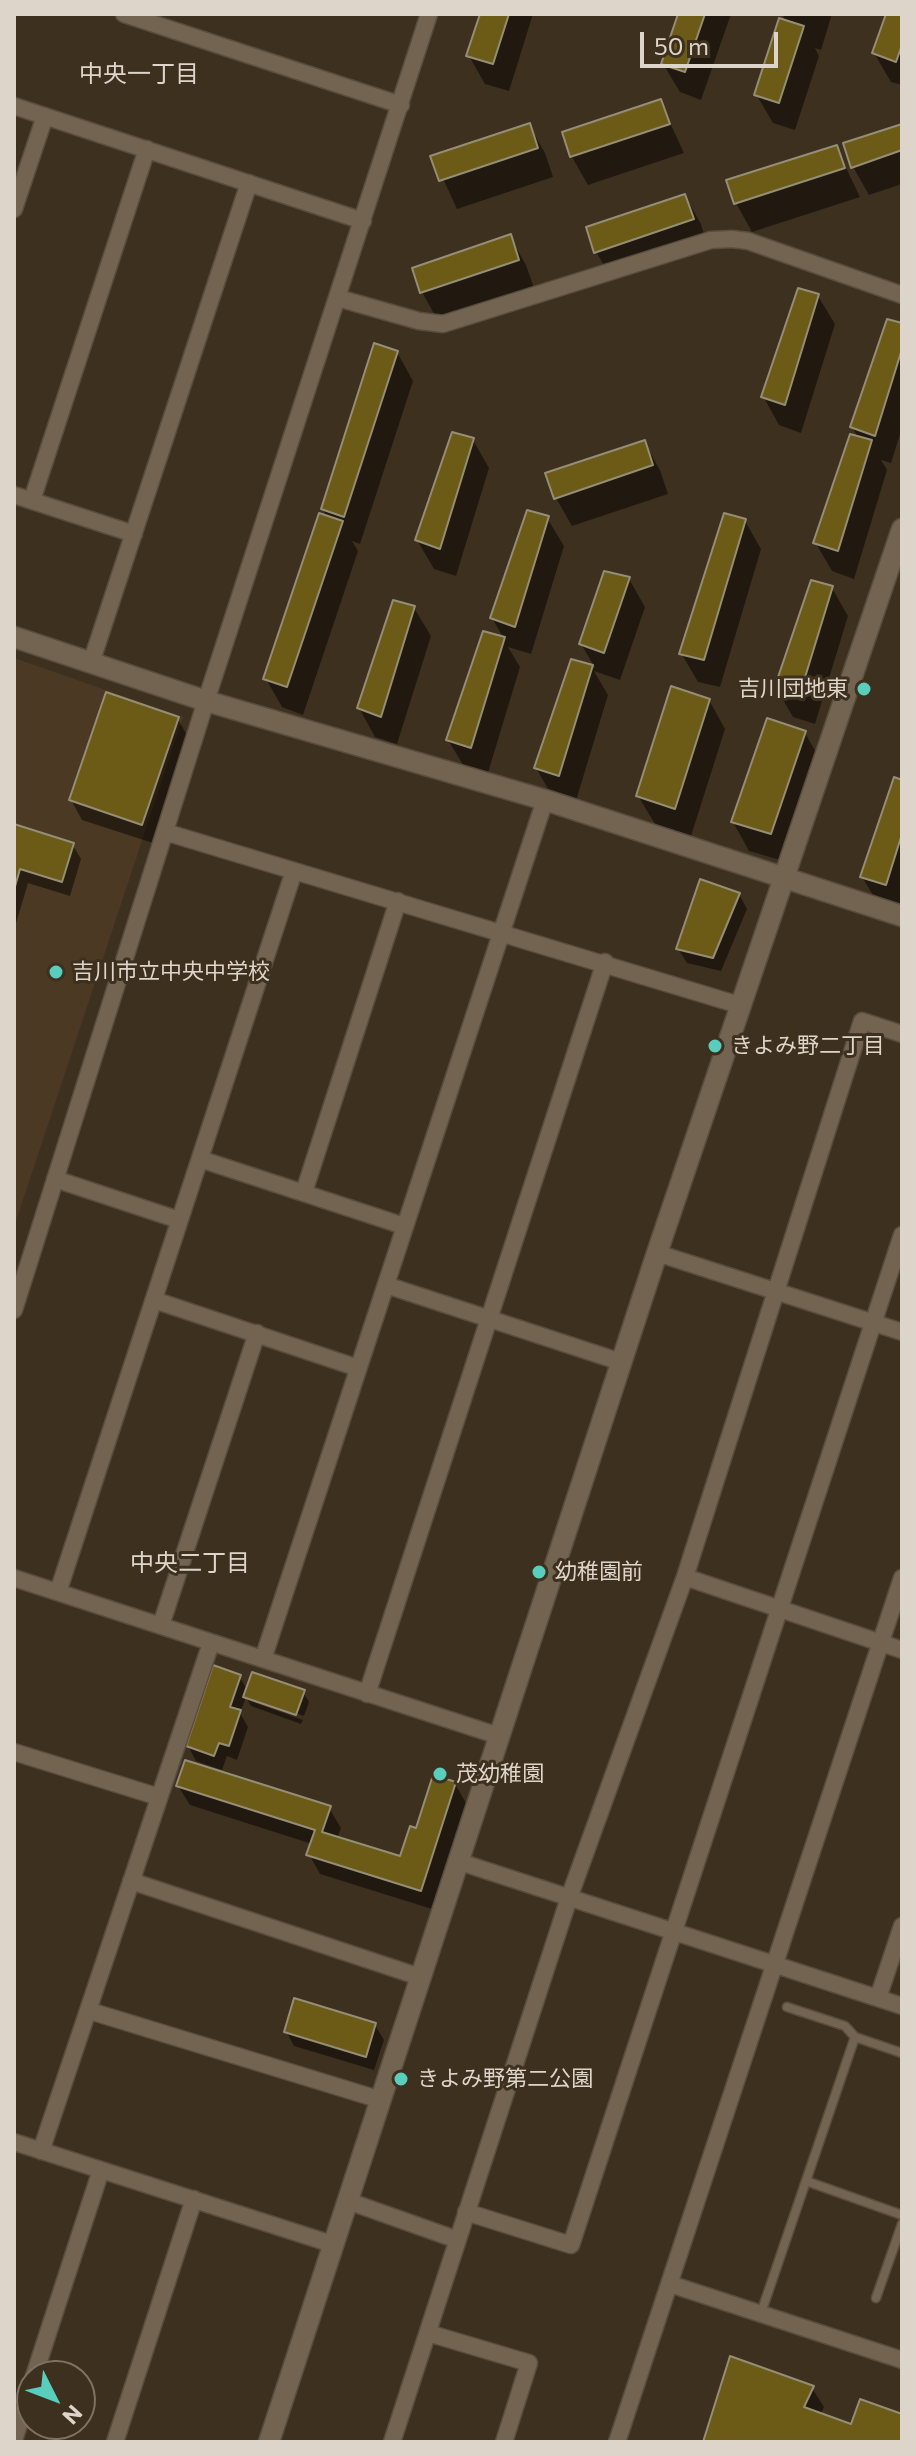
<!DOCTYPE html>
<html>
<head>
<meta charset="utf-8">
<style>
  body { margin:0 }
  #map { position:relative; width:916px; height:2456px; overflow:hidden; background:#3e301f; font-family:Commissioner,sans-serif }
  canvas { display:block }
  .frame { position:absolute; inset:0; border:16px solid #ddd4ca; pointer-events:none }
  .north { position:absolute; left:16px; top:2360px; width:80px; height:80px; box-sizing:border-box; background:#3e301f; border:2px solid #7e7263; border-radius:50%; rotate:132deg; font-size:22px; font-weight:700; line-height:32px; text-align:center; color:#ddd4ca }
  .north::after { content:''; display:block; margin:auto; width:28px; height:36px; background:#5acebd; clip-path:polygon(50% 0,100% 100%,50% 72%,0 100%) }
  .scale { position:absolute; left:640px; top:32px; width:138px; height:36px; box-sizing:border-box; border:4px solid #ddd4ca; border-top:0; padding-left:10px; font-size:24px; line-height:28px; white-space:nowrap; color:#ddd4ca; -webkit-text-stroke:6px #3e301f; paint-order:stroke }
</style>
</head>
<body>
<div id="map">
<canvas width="916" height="2456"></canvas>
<div class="frame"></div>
<div class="north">N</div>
<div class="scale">50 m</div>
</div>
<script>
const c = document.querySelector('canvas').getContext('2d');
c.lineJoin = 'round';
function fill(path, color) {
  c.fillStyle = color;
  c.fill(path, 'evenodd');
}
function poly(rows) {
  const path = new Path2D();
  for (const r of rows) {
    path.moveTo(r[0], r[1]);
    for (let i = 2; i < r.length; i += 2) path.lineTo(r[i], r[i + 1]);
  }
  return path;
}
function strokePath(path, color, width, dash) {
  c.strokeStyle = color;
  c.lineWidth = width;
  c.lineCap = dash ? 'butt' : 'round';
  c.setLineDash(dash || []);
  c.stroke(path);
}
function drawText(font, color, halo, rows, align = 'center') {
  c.font = font + ' Commissioner,"Noto Sans JP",sans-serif';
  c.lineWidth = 6;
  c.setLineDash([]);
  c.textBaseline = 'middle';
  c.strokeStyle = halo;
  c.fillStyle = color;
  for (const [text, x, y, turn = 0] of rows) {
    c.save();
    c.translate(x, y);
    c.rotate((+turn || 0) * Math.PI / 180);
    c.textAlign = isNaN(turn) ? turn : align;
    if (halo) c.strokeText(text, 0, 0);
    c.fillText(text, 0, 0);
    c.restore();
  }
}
const built = poly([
  [14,658,183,717,14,1227]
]);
const shadow = poly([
  [483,14,533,14,509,91,485,84,469,56],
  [681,14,731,14,701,100,680,92,663,64],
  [782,14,832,14,821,50,815,48,819,56,795,130,773,123,756,94,786,22],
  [888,14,902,14,902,85,891,82,874,53],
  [660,101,684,153,588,185,572,157,564,133],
  [529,125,545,153,553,177,457,209,433,157],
  [902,126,902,184,869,195,853,167],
  [836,147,860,197,752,232,736,203],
  [685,196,701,224,708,248,613,280,596,252],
  [510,237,526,265,534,288,438,321,422,292],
  [818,296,835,324,801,433,779,425,763,396],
  [902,325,902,428,891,463,881,460,887,470,854,579,832,571,815,542,859,439,852,427],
  [397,352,413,381,360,544,352,541,358,551,303,715,282,707,266,679,328,519,323,509],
  [473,440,489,468,456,576,434,569,417,540],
  [644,442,660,470,668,494,572,526,556,498],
  [547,518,564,546,531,654,508,647,520,667,487,776,465,768,448,740,504,639,492,618],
  [745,521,761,549,720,687,698,682,681,653],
  [629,579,645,607,620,680,594,671,608,695,575,804,552,796,536,768,572,662,595,668,581,644],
  [832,588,848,616,815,724,793,717,776,688],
  [414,608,431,636,397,744,375,737,359,708],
  [709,700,725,729,691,836,655,824,638,796],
  [178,719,189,739,153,843,82,820,71,800],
  [805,733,821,761,787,862,749,851,733,822],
  [902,782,902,911,879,905,862,877],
  [14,827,72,844,81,859,70,896,28,883,14,930],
  [739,894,747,909,721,971,687,963,678,949],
  [239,1676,248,1691,303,1692,309,1702,304,1716,250,1697,250,1701,303,1720,301,1724,251,1706,246,1697,240,1713,248,1727,237,1760,227,1756,222,1770,196,1761,188,1746],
  [455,1784,466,1803,432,1909,320,1874,309,1854,312,1844,190,1805,178,1786,329,1808,341,1828,337,1838,401,1859,417,1830],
  [375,2025,384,2040,374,2070,294,2046,286,2031],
  [812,2388,824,2407,820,2415,853,2427,902,2417,902,2442,705,2442]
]);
const building = poly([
  [480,14,509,14,493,64,466,56,480,14],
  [678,14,705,14,685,72,661,64,678,14],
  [886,14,902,14,902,45,896,62,872,53,886,14],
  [779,18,804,26,779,103,754,95,779,18],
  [661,99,670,124,570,157,562,132,661,99],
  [530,123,538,148,439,181,430,156,530,123],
  [902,124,902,150,851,168,843,143,902,124],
  [837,145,845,168,734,204,726,180,837,145],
  [685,194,694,219,594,253,586,227,685,194],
  [511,234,519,260,420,293,412,268,511,234],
  [798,288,819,294,785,405,761,397,798,288],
  [887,319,902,323,902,349,875,436,850,427,887,319],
  [374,343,398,351,344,517,321,509,374,343],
  [452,432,474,438,440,549,415,540,452,432],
  [850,434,872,440,838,551,813,543,850,434],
  [645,440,653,465,554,499,545,473,645,440],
  [527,510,549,516,515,627,490,618,527,510],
  [319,513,343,521,287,687,263,679,319,513],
  [724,513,746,519,704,660,679,654,724,513],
  [604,571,630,577,604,653,579,644,604,571],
  [811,580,833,586,799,697,774,689,811,580],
  [393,600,415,606,381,717,357,708,393,600],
  [483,631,505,637,471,748,446,740,483,631],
  [571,659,593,665,559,776,534,768,571,659],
  [671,686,710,699,675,809,636,796,671,686],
  [106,692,179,717,142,825,69,800,106,692],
  [767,718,806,731,771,834,731,822,767,718],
  [894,777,902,780,902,834,886,885,860,877,894,777],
  [14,824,74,843,62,882,20,869,14,890,14,824],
  [700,879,740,893,713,958,676,949,700,879],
  [213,1665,241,1675,230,1707,241,1710,229,1746,219,1743,214,1756,186,1746,213,1665],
  [252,1672,305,1690,296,1715,243,1697,252,1672],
  [185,1760,331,1806,322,1832,400,1856,410,1826,416,1828,433,1775,456,1782,421,1891,306,1855,315,1830,176,1786,185,1760],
  [294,1998,376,2023,366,2057,284,2032,294,1998],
  [730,2356,814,2386,804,2407,851,2424,860,2399,902,2414,902,2442,703,2442,730,2356]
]);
const lane = poly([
  [787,2007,845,2026,855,2037],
  [806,2181,902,2215],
  [876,2298,902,2224],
  [761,2313,855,2037,902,2053]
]);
const street = poly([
  [124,14,401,105],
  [14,106,363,221],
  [14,209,45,116],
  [338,298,419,321,443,324,711,240,732,239,748,241,902,295],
  [14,495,134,534],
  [32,500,147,149],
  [91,663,249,183],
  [165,832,739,1005],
  [200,1159,404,1226],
  [55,1179,179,1220],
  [304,1192,398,901],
  [657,1253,902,1332],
  [386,1285,621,1362],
  [154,1300,358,1368],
  [14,1310,206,701,429,14],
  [685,1577,902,1650],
  [14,1578,499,1736],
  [58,1592,294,871],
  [161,1625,257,1333],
  [263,1659,545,800],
  [367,1694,605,962],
  [14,1752,159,1797],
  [457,1861,902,2006],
  [131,1881,420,1977],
  [878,1998,902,1926],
  [90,2011,381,2100],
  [14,2142,335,2245],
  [41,2151,211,1643],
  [348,2201,455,2239],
  [466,2212,571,2245,902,1235],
  [670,2284,902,2360],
  [428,2333,529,2363,504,2442],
  [34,2376,101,2170],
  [14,2440,32,2384],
  [115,2442,194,2199],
  [392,2442,569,1898,685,1577,862,1021,902,1034],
  [617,2442,902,1578]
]);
const secondary = poly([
  [14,637,206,701,545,800,902,916],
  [269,2442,657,1253,902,529]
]);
const markers = [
  [864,689,8,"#5acebd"],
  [56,972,8,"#5acebd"],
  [715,1046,8,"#5acebd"],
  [539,1572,8,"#5acebd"],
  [440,1774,8,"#5acebd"],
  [401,2079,8,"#5acebd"]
];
const poiNames = [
  ["吉川団地東",848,689,"right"],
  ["吉川市立中央中学校",72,972],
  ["きよみ野二丁目",731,1046],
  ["幼稚園前",555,1572],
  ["茂幼稚園",456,1774],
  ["きよみ野第二公園",417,2079]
];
const neighbourhoodNames = [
  ["中央一丁目",139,74],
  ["中央二丁目",190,1563]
];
fill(built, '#4c3923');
fill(shadow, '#0007');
fill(building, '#6c5a17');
strokePath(building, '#958e77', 2);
strokePath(lane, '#584d3e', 11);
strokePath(street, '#584d3e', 19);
strokePath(secondary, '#584d3e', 23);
strokePath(lane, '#736452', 8);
strokePath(street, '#736452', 16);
strokePath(secondary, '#736452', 20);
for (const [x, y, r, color] of markers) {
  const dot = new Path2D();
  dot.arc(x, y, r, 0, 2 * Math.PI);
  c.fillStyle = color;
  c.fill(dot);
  strokePath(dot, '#3e301f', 3);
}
drawText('22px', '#ddd4ca', '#3e301f', poiNames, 'left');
drawText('24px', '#ddd4ca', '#3e301f', neighbourhoodNames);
</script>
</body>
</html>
